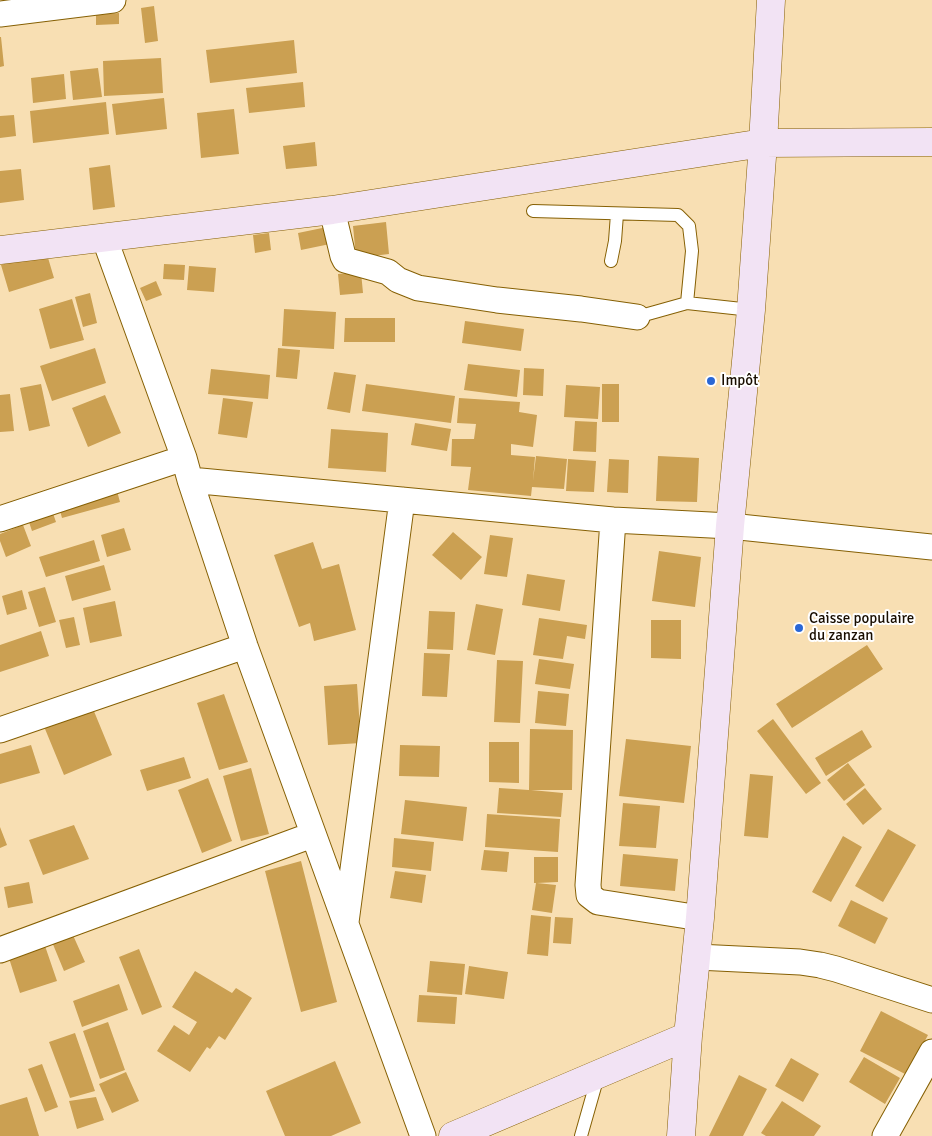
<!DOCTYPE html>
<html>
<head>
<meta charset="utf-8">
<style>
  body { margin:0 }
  canvas { display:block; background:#f8dfb3 }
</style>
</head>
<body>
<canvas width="932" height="1136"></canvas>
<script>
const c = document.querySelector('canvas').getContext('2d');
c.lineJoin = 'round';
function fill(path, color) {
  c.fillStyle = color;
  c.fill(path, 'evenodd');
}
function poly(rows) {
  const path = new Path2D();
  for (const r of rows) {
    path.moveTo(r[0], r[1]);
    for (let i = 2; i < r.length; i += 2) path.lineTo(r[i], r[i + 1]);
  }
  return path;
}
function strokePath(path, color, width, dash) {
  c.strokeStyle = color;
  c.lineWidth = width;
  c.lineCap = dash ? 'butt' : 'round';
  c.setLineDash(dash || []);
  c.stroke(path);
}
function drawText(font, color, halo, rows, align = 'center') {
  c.font = font + ' Signika,sans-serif';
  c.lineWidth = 4;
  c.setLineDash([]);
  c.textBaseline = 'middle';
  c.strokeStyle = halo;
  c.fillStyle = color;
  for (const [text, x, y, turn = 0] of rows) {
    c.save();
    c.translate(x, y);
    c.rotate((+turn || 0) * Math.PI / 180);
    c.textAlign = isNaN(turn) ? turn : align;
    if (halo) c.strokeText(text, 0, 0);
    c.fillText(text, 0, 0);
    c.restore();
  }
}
const building = poly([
  [154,6,158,41,145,43,141,8],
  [119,13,119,24,96,25,96,15],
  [0,37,1,37,4,66,0,67],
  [294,40,297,73,210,83,206,50],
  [161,58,163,93,104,96,103,61],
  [98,68,102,97,73,100,70,71],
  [64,74,66,99,33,103,31,78],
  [303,82,305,107,249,113,246,88],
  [164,98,167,129,116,135,112,104],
  [106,102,109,134,33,143,30,111],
  [234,109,239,154,201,158,197,113],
  [14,115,16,136,0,138,0,116],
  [315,142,317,166,286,169,283,146],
  [110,165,115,207,93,210,89,168],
  [21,169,24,200,0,203,0,171],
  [386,222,389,254,356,258,353,226],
  [327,227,330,244,301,250,298,233],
  [269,233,271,250,255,253,253,235],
  [46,251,54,278,9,292,1,265],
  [164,264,185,265,184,280,163,279],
  [189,266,216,268,214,292,187,290],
  [361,272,363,293,340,295,338,274],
  [156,281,162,295,146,301,140,288],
  [90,293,97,323,83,327,75,297],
  [72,299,84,340,50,349,39,309],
  [284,309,336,312,334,349,282,346],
  [345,318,395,318,395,342,344,342],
  [465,321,524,329,521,351,462,343],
  [95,348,106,383,52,401,40,366],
  [278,348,300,350,297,379,276,377],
  [468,364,520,370,517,397,464,390],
  [524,368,544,369,543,396,523,395],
  [211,369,270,375,268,399,208,394],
  [334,372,356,375,350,413,327,409],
  [41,384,50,426,29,431,20,388],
  [366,384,455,396,451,423,362,411],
  [602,384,619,384,619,422,602,422],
  [566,385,600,387,598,419,564,417],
  [10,394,14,431,0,432,0,395],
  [105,395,121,433,88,447,72,408],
  [223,398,253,402,247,438,218,434],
  [459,398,520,402,519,412,537,415,533,447,511,444,511,455,535,457,533,481,536,456,567,459,564,489,532,487,531,496,468,490,471,467,451,466,452,439,474,439,476,424,457,423],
  [575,421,597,422,596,452,573,451],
  [415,423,451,429,447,451,411,445],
  [331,429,388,433,386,472,328,468],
  [658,456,699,458,697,502,656,501],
  [568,459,596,461,594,492,566,491],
  [609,459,629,460,628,493,607,492],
  [114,480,120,502,62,518,56,496],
  [47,496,56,522,32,531,23,504],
  [23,525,31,546,6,557,0,541,0,534],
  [124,528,131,550,107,557,101,535],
  [453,532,482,557,461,580,432,555],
  [490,535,513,538,507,577,484,574],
  [94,540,100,561,46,577,39,557],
  [313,542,322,569,339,564,356,630,314,641,310,623,299,627,274,555],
  [659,551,701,557,695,607,652,601],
  [104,565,111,590,72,601,65,576],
  [527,574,565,580,560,611,522,605],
  [45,587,56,622,39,627,28,592],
  [22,590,27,609,7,615,2,596],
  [115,601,122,636,90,643,83,608],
  [476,604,503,609,495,655,467,650],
  [429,611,455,612,453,650,427,649],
  [74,617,80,645,66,648,59,620],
  [539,618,587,625,585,639,567,636,563,659,533,655],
  [651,620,681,620,681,659,651,658],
  [41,631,49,656,0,672,0,645],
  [867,645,883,669,792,728,776,704],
  [424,653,450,654,447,697,422,696],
  [539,659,574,664,570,689,535,684],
  [497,660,523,661,520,723,494,722],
  [357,684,361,743,328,745,324,686],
  [538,691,569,694,566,726,535,723],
  [224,694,248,762,219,770,197,703],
  [91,704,112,755,64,775,43,724],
  [773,719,821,783,806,794,757,731],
  [530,729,573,730,572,790,531,790,563,793,561,817,497,813,499,788,529,790],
  [862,730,872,747,826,776,815,758],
  [626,739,691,746,684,803,619,796],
  [489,742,519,742,519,783,489,782],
  [31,745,40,773,0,784,0,754],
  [400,745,440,746,439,777,399,776],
  [184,757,191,778,147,791,140,770],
  [848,763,865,785,844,801,827,780],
  [251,768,269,834,241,841,223,776],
  [750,774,773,776,768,838,744,836],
  [208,778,232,841,202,853,178,790],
  [865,788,882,809,863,825,846,804],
  [405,800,467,807,463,841,401,834],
  [623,803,660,806,656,848,619,846],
  [487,814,560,819,558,852,485,847],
  [74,825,89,859,43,875,29,840],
  [0,827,7,845,0,848],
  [888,829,916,845,883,902,855,886],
  [843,836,862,847,831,902,812,892],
  [394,838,434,842,431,871,392,867],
  [484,850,509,852,507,872,481,870],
  [623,854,678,859,675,891,620,886],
  [534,857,558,857,558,882,537,883,556,885,552,913,532,910,536,883,534,883],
  [301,861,337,1002,301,1012,265,871],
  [395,871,426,875,422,903,390,898],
  [29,882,33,903,8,908,4,887],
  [851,900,888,918,875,944,838,926],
  [531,915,551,917,548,956,527,954],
  [555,917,573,918,571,944,553,943],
  [72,933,85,962,64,971,52,942],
  [44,943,57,981,20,993,8,955],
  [139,949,162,1007,142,1015,119,957],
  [430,961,465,964,462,995,427,992],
  [469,966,508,972,504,999,465,994],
  [195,971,232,993,236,988,252,998,225,1040,219,1036,210,1049,207,1047,190,1072,157,1051,174,1025,189,1035,197,1022,172,1007],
  [119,984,128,1010,82,1027,73,1001],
  [419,995,457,997,455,1024,417,1022],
  [881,1011,928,1035,907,1075,860,1051],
  [108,1022,125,1070,100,1079,83,1031],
  [75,1033,95,1091,70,1098,49,1042],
  [864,1057,900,1078,885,1104,849,1082],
  [791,1058,819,1074,803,1102,775,1086],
  [335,1061,361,1123,331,1136,285,1136,266,1091],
  [42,1064,58,1107,45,1112,28,1069],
  [126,1072,139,1101,112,1113,99,1084],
  [739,1075,767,1089,743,1136,709,1136],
  [27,1097,39,1136,0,1136,0,1105],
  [96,1097,104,1120,77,1129,69,1101],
  [782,1101,821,1126,814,1136,766,1136,761,1133]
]);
const lane = poly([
  [533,211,678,215,689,226,692,251,687,303],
  [611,261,615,241,617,214],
  [637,317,687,303,751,310],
  [581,1136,598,1076]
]);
const street = poly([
  [0,14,113,0],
  [332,210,343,256,345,260,388,272,398,280,418,288,497,300,581,309,637,317],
  [104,237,184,458,190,480,245,646,423,1136],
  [190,480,613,520,730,526,932,547],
  [0,519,184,458],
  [613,520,588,885,589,895,598,902,700,918],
  [0,730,245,646],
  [346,922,402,500],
  [0,950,312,835],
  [697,957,800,962,820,965,836,969,932,1000],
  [885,1136,932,1052]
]);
const secondary = poly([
  [0,250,332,210,763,143,932,142],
  [453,1136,688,1036],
  [681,1136,688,1036,700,918,730,526,751,310,763,143,771,0]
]);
const markers = [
  [711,381,5,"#2a67d5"],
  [799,628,5,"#2a67d5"]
];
const poiNames = [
  ["Impôt",721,381],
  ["Caisse populaire",809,619],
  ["du zanzan",809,636]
];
fill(building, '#cba052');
strokePath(lane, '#866004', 14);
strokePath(street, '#866004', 27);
strokePath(secondary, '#866004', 29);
strokePath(lane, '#fff', 12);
strokePath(street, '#fff', 25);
strokePath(secondary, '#f2e3f4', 28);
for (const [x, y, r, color] of markers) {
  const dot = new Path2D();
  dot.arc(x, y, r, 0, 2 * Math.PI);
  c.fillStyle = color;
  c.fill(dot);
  strokePath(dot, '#fff', 2);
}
drawText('15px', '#190e00', '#fff', poiNames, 'left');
</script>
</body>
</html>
